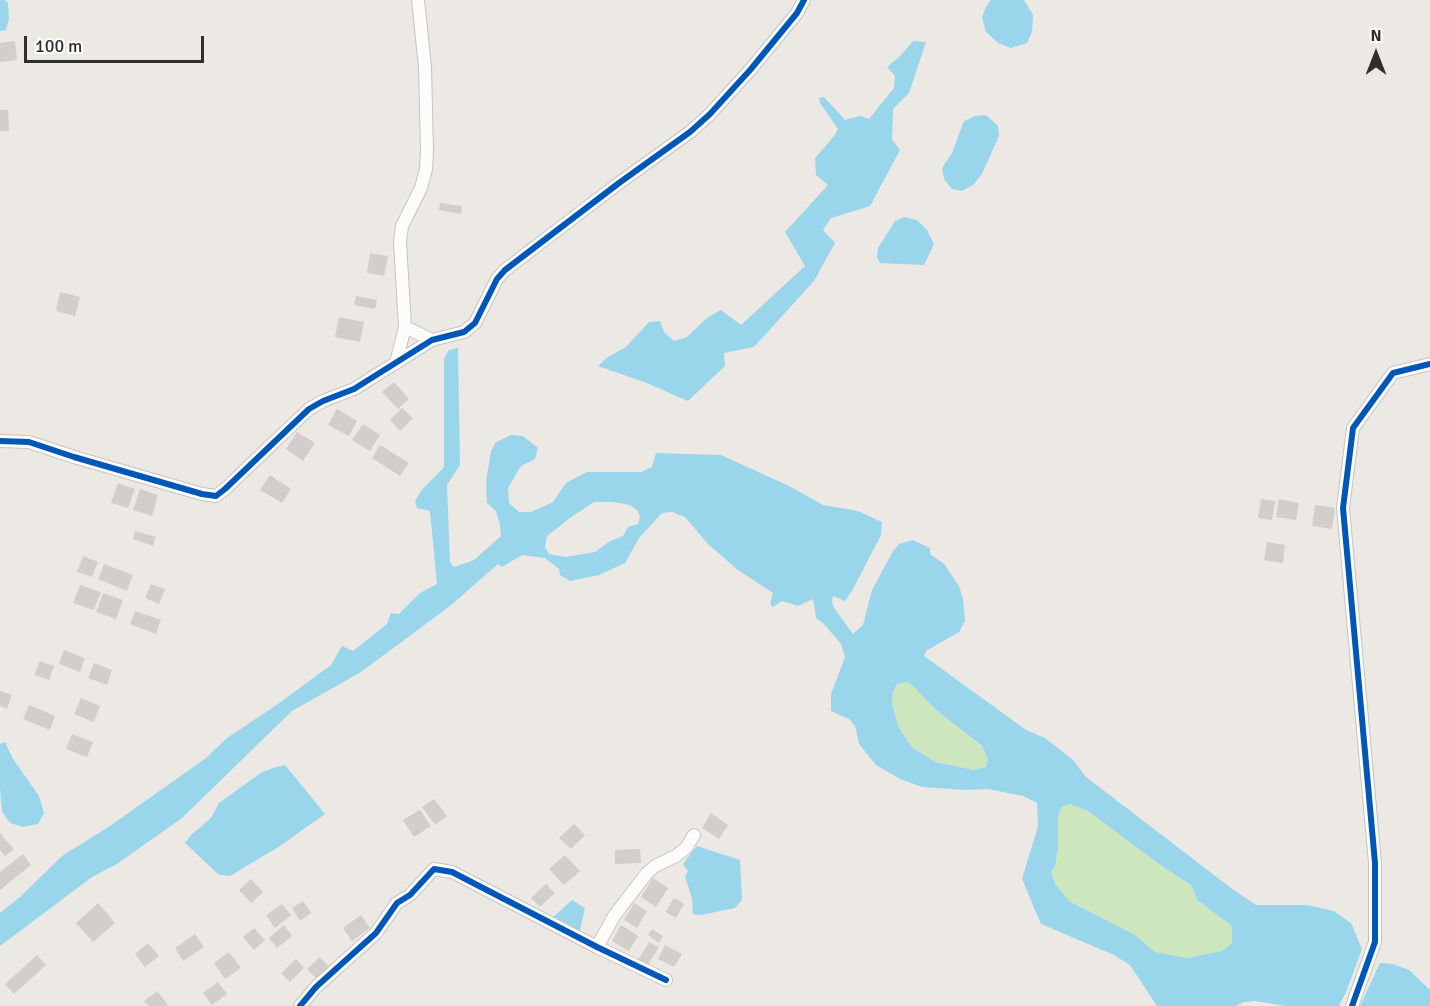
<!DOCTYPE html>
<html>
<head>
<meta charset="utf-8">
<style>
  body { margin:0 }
  #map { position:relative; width:1430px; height:1006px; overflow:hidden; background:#ece8e4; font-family:Signika,sans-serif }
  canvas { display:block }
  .north { position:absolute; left:1346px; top:24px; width:60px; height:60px; -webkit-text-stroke:4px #fff; paint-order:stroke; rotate:0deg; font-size:16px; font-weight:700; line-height:24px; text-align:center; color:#2e2e2e }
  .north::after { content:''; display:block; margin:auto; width:21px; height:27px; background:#2e2e2e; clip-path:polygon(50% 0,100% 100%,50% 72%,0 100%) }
  .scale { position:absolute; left:24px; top:36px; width:180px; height:27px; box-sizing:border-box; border:3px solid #2e2e2e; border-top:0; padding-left:8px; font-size:18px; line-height:21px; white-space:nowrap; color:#2e2e2e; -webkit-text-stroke:4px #fff; paint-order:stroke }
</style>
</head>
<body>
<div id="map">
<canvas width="1430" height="1006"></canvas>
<div class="north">N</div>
<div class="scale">100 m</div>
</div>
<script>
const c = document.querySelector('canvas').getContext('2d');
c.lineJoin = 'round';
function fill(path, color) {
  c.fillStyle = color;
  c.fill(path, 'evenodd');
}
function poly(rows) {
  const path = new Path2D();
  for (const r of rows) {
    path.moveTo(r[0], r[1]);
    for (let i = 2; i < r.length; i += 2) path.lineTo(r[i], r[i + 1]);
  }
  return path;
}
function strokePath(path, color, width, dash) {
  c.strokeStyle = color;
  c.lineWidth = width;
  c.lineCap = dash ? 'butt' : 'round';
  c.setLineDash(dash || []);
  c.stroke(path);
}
const green = poly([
  [907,682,912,685,937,711,982,747,989,759,986,767,974,770,935,762,913,748,899,728,892,704,893,692,897,684],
  [1070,804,1088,811,1163,867,1191,885,1197,900,1232,926,1232,943,1222,951,1187,958,1155,952,1135,935,1069,901,1054,884,1051,872,1055,866,1058,849,1058,816,1062,807]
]);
const water = poly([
  [0,0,5,0,8,3,9,19,6,30,0,31],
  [991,0,1024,0,1033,15,1032,32,1027,43,1011,48,998,43,986,32,982,17,986,7],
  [913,41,926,42,909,93,893,109,892,139,900,150,870,206,831,218,823,230,835,243,814,281,754,347,724,353,725,366,688,401,647,383,598,366,608,357,626,347,649,322,660,321,664,332,674,341,687,337,708,317,721,310,741,325,805,266,785,232,828,185,816,175,815,158,835,135,838,129,820,103,819,98,824,97,845,120,860,116,869,119,894,88,895,76,887,67,900,56],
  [986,115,998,126,999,136,982,174,973,185,962,191,952,189,944,179,942,168,952,153,964,121,975,116],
  [904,217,917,220,927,230,934,244,924,265,880,263,877,257,878,248,895,221],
  [458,348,460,465,447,485,450,562,454,567,474,560,501,536,500,525,496,511,487,503,486,482,491,451,496,442,511,435,523,436,538,448,535,459,521,466,508,488,509,503,519,512,531,512,553,502,566,483,587,472,641,472,652,467,656,453,721,455,789,486,823,505,858,511,882,522,881,535,853,589,845,601,833,596,832,602,834,608,853,634,863,625,872,590,893,551,899,544,913,540,930,548,930,554,944,564,959,586,963,599,965,621,959,632,926,651,924,656,1026,730,1045,738,1067,755,1074,761,1086,777,1231,888,1256,905,1307,905,1334,911,1351,923,1362,949,1346,992,1339,1006,1286,1006,1255,1001,1244,1002,1236,1006,1157,1006,1130,965,1114,955,1041,924,1022,879,1038,826,1037,803,1023,796,988,789,965,790,922,787,900,779,876,765,859,744,855,726,849,719,831,711,831,694,845,657,841,644,823,623,816,618,813,599,798,606,782,601,773,607,770,604,773,593,738,570,708,544,685,517,672,512,662,513,639,538,625,563,599,575,570,581,560,575,559,569,545,558,522,555,502,567,498,564,450,606,361,672,292,711,182,818,117,864,92,877,0,946,0,913,20,897,62,856,110,826,206,758,227,738,278,704,331,665,342,646,353,651,387,624,391,613,399,614,420,593,437,584,430,511,417,508,415,501,421,491,444,467,444,358,449,350],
  [594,502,613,502,630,505,638,511,640,517,638,524,628,527,623,536,610,541,595,552,565,557,549,554,545,547,547,536,570,518],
  [907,682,912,685,937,711,982,746,988,759,986,767,974,770,935,762,913,748,899,728,892,704,893,692,897,684],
  [1070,804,1088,811,1163,867,1191,885,1197,900,1232,926,1232,943,1222,951,1187,958,1155,952,1135,935,1069,901,1055,884,1051,872,1055,866,1058,849,1058,816,1062,807],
  [5,742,13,759,39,796,44,813,38,824,23,827,10,823,2,812,0,788,0,744],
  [285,765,325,814,280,846,230,876,219,875,185,843,191,835,211,818,219,803,262,772,276,767],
  [697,846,740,860,742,900,735,908,701,915,693,914,692,898,685,877,688,871,683,864],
  [572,900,585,908,579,935,550,920],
  [1380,963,1393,964,1409,970,1430,990,1430,1006,1360,1006]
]);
const building = poly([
  [15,41,17,60,0,62,0,43],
  [0,110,8,110,9,131,0,131],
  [440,203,462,206,461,214,439,210],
  [370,253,388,256,384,276,367,273],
  [60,292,80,297,75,316,56,311],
  [356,296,377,300,375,309,354,305],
  [339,317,364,322,360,342,335,337],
  [394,382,409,399,398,409,382,392],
  [402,408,413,418,400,431,390,420],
  [337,409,357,421,349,436,328,425],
  [363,424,380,435,370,451,352,440],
  [297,432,315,443,303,461,286,449],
  [380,445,409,463,400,476,372,458],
  [270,475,291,489,282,503,260,490],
  [118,483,135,489,128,508,111,503],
  [140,489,158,495,152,516,133,510],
  [1261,499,1275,501,1272,520,1258,518],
  [1279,499,1299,503,1296,520,1276,517],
  [1315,505,1335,508,1332,529,1312,526],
  [135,531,156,537,153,546,133,539],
  [1267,542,1285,545,1283,563,1264,560],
  [83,556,98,562,92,577,77,572],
  [104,564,133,575,127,591,98,579],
  [151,584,165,589,159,604,145,598],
  [80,585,101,592,94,610,73,603],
  [103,593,123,600,116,619,96,612],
  [135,611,161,620,156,634,130,624],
  [64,650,85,658,80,672,59,664],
  [40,661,54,666,49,680,34,675],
  [94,663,112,670,107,685,88,678],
  [0,691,12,695,7,709,0,706],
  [81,698,100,706,94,722,74,714],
  [29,705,55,716,50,730,23,719],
  [72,734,93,742,87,757,66,749],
  [434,799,447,816,435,825,422,807],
  [420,810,431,826,414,837,403,820],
  [711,813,728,825,719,839,702,828],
  [574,824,585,835,571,849,559,838],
  [0,833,14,849,5,856,0,850],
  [640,849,641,863,615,864,615,850],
  [23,854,31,865,0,890,0,872],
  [565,855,580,871,564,885,549,869],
  [653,878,668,888,656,907,641,897],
  [251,879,263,892,251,903,239,890],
  [546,884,555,893,540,907,531,898],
  [674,898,684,904,676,918,666,912],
  [303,901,311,913,300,921,292,908],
  [98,903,115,923,93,942,76,923],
  [634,903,647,911,637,928,624,920],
  [282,904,291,915,275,928,266,915],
  [361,915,370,928,352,941,343,928],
  [284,925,292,936,277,948,269,938],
  [621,925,638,936,629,951,612,941],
  [254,928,265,940,254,950,243,937],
  [652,929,663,936,659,943,648,935],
  [195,934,204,947,183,961,175,948],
  [649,942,659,947,647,966,638,960],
  [148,943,159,956,145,967,135,954],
  [665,945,682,954,674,967,658,959],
  [229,952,241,968,225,979,214,963],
  [37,955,46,965,14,994,5,984],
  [320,957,330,968,318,980,307,969],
  [296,959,304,968,290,982,281,973],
  [218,982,227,994,212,1005,203,993],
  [157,991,168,1005,166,1006,149,1006,144,1001]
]);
const minor = poly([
  [418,0,425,67,427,151,426,169,421,188,402,226,400,242,405,327,432,340],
  [396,363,405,327],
  [0,441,29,442,74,457,202,494,216,496,225,489,309,409,323,401,354,389,432,340,464,332,475,323,497,279,505,270,619,183,690,132,710,114,751,69,797,13,804,0],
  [597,947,614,916,647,873,655,866,676,856,686,848,694,835],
  [300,1006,316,987,376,933,397,903,410,895,434,869,452,872,597,947,666,980],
  [1352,1006,1375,942,1375,863,1343,508,1353,428,1393,373,1430,364]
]);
const cycleway = poly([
  [0,441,29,442,74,457,202,494,216,496,225,489,309,409,323,401,354,389,432,340,464,332,475,323,497,279,505,270,619,183,690,132,710,114,751,69,797,13,804,0],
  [300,1006,316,987,376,933,397,903,410,895,434,869,452,872,597,947,666,980],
  [1352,1006,1375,942,1375,863,1343,508,1353,428,1393,373,1430,364]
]);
fill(green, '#cee6be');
fill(water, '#99d6ec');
fill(building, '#d1cecb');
strokePath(minor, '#c5c4c5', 14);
strokePath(minor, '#fcfcfb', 12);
strokePath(cycleway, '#0057b8', 6);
</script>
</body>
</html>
